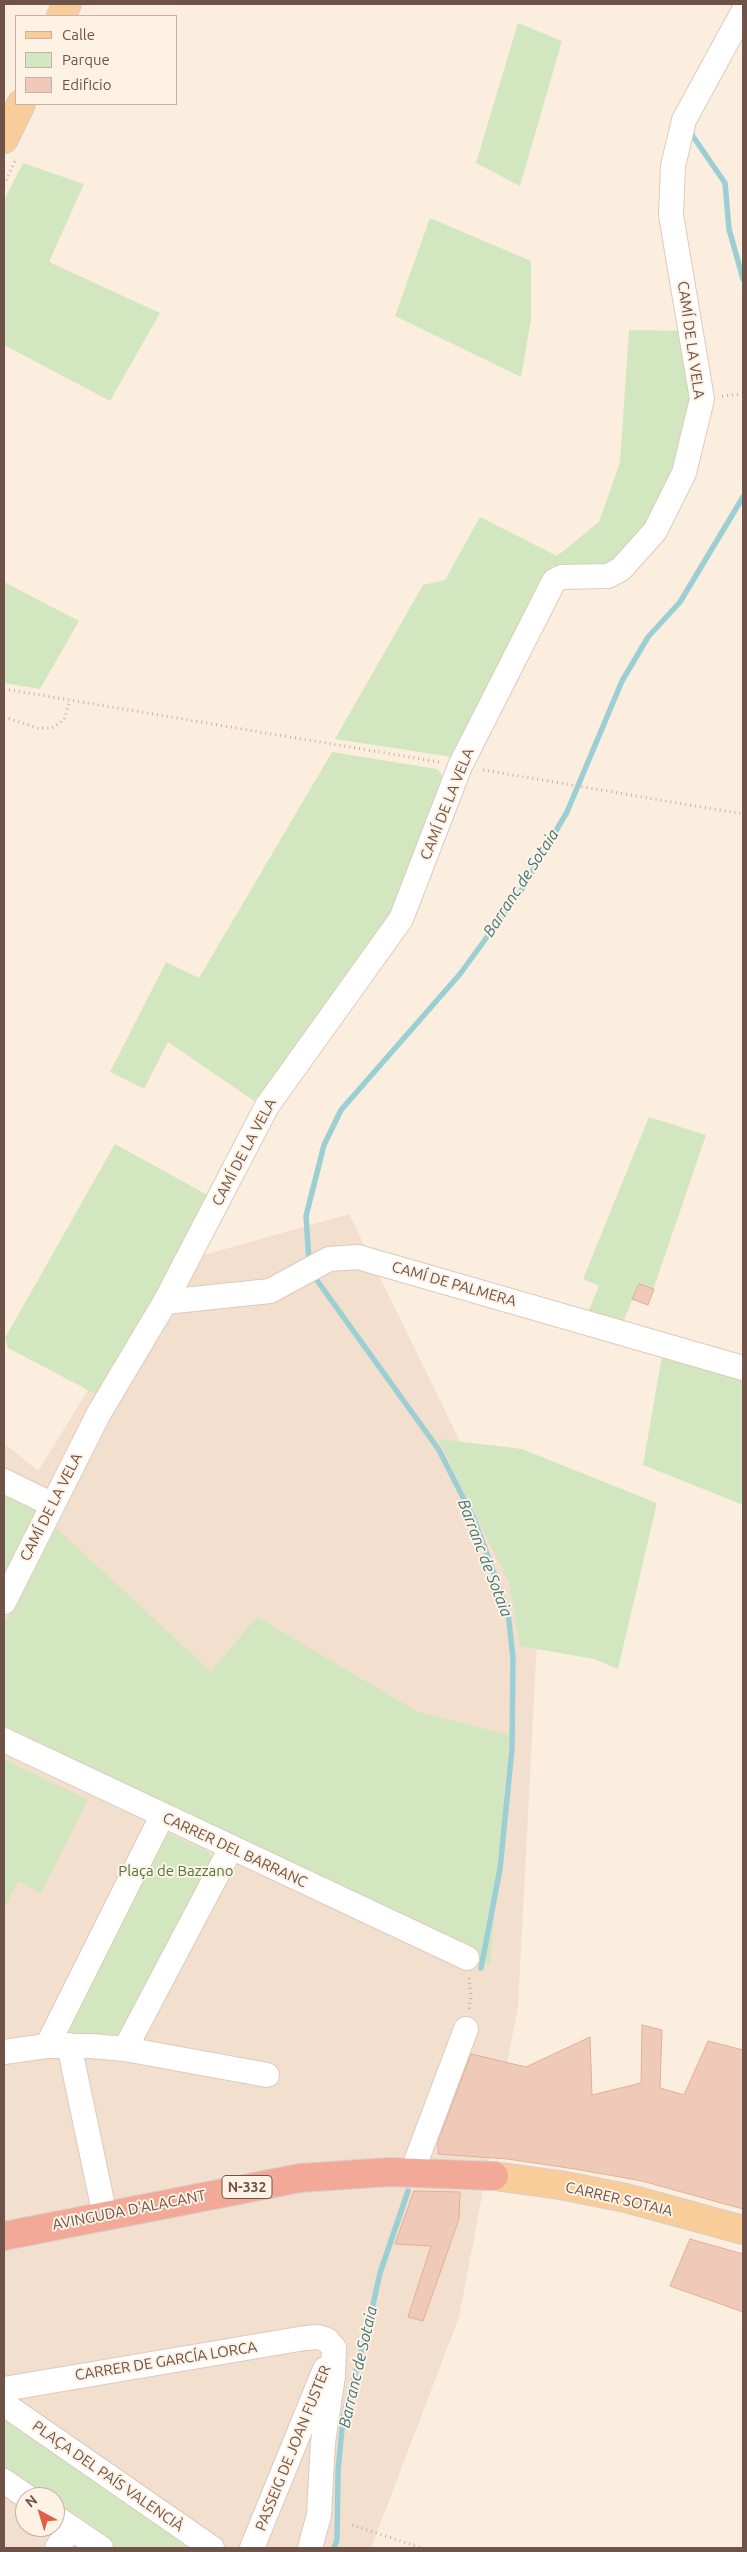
<!DOCTYPE html>
<html>
<head>
<meta charset="utf-8">
<style>
  body { margin:0 }
  #map { position:relative; width:747px; height:2552px; overflow:hidden; background:#fbeedf; font-family:Ubuntu,sans-serif }
  canvas { display:block }
  .frame { position:absolute; inset:0; border:5px solid #705348; pointer-events:none }
  .legend { position:absolute; left:15px; top:15px; width:162px; height:90px; box-sizing:border-box; background:#fef2e5; border:1px solid #c5b2a6; margin:0; padding:6px 9px; list-style:none; font-size:15px; color:#705348 }
  .legend li { display:flex; align-items:center; gap:10px; height:25px }
  .legend b { width:25px; border:1px solid #c5b2a6 }
  .north { position:absolute; left:15px; top:2487px; width:50px; height:50px; box-sizing:border-box; background:#fef2e5; border:1px solid #c5b2a6; border-radius:50%; rotate:321deg; font-size:14px; font-weight:700; line-height:20px; text-align:center; color:#705348 }
  .north::after { content:''; display:block; margin:auto; width:18px; height:22px; background:#e15f48; clip-path:polygon(50% 0,100% 100%,50% 72%,0 100%) }
</style>
</head>
<body>
<div id="map">
<canvas width="747" height="2552"></canvas>
<div class="frame"></div>
<ul class="legend">
<li><b style="height:6px;background:#f8cd99"></b>Calle</li>
<li><b style="height:14px;background:#d2e7bf"></b>Parque</li>
<li><b style="height:14px;background:#efcab8"></b>Edificio</li>
</ul>
<div class="north">N</div>
</div>
<script>
const c = document.querySelector('canvas').getContext('2d');
c.lineJoin = 'round';
function fill(path, color) {
  c.fillStyle = color;
  c.fill(path, 'evenodd');
}
function poly(rows) {
  const path = new Path2D();
  for (const r of rows) {
    path.moveTo(r[0], r[1]);
    for (let i = 2; i < r.length; i += 2) path.lineTo(r[i], r[i + 1]);
  }
  return path;
}
function strokePath(path, color, width, dash) {
  c.strokeStyle = color;
  c.lineWidth = width;
  c.lineCap = dash ? 'butt' : 'round';
  c.setLineDash(dash || []);
  c.stroke(path);
}
function drawText(font, color, halo, rows, align = 'center') {
  c.font = font + ' Ubuntu,sans-serif';
  c.lineWidth = 4;
  c.setLineDash([]);
  c.textBaseline = 'middle';
  c.strokeStyle = halo;
  c.fillStyle = color;
  for (const [text, x, y, turn = 0] of rows) {
    c.save();
    c.translate(x, y);
    c.rotate((+turn || 0) * Math.PI / 180);
    c.textAlign = isNaN(turn) ? turn : align;
    if (halo) c.strokeText(text, 0, 0);
    c.fillText(text, 0, 0);
    c.restore();
  }
}
const residential = poly([
  [349,1214,539,1603,518,2006,459,2317,371,2548,4,2548,4,1443,38,1471,165,1266],
  [25,2497,55,2497,55,2527,25,2527]
]);
const green = poly([
  [518,23,562,41,520,186,476,163],
  [23,163,84,184,49,262,160,313,110,401,4,345,4,200],
  [430,218,531,261,531,320,521,377,395,316],
  [629,330,693,331,692,408,672,489,624,561,578,569,552,566,459,758,335,739,423,585,445,580,480,517,557,556,599,522,620,462],
  [4,582,79,621,40,689,4,683],
  [332,752,437,769,447,781,402,906,367,961,254,1101,168,1042,144,1089,110,1072,166,962,199,978],
  [649,1117,706,1135,648,1305,632,1300,623,1323,588,1312,599,1286,583,1279],
  [115,1144,215,1199,103,1398,8,1348,5,1338],
  [663,1350,743,1375,743,1505,643,1465],
  [438,1439,522,1449,657,1503,618,1669,594,1659,520,1646,509,1582],
  [4,1489,40,1505,4,1582],
  [54,1526,211,1672,257,1617,418,1712,509,1735,490,1965,4,1725,4,1624],
  [4,1759,88,1800,41,1893,18,1881,4,1909],
  [167,1833,207,1851,213,1858,122,2037,112,2040,70,2033,67,2030,162,1835],
  [4,2413,200,2548,115,2548,55,2507,55,2497,41,2497,4,2472]
]);
const stream = poly([
  [692,129,692,135,725,183,729,229,743,279],
  [309,1261,306,1216,324,1145,341,1110,460,974,522,889,567,812,622,681,648,637,680,602,743,497],
  [316,1279,439,1450,474,1519,508,1612,513,1658,512,1748,500,1869,481,1968],
  [334,2548,337,2540,338,2471,343,2418,368,2327,380,2273,408,2191]
]);
const building = poly([
  [639,1284,654,1289,648,1305,632,1299,639,1284],
  [642,2025,662,2030,660,2088,684,2095,708,2041,743,2050,743,2209,642,2181,575,2169,507,2159,438,2154,438,2142,471,2054,526,2067,590,2037,592,2095,641,2083,642,2025],
  [414,2191,460,2192,459,2219,423,2321,408,2317,431,2246,395,2244,414,2191],
  [690,2239,743,2254,743,2312,670,2286,690,2239]
]);
const path = poly([
  [4,185,16,159],
  [722,396,743,394],
  [4,689,439,762],
  [4,717,38,728,52,728,64,720,70,700],
  [483,770,743,814],
  [469,1978,471,1998,469,2009],
  [352,2525,422,2548]
]);
const minor = poly([
  [165,1302,270,1291,329,1259,358,1257,743,1368],
  [4,1481,51,1504],
  [4,1602,99,1413,165,1302,267,1106,401,919,460,766,554,581,562,577,608,576,621,569,655,531,684,473,702,399,671,215,673,166,684,120,743,12],
  [4,1740,467,1958],
  [69,2045,105,2216],
  [47,2046,162,1816],
  [125,2049,231,1848],
  [4,2052,47,2046,91,2046,125,2049,267,2075],
  [412,2172,466,2029],
  [4,2389,305,2338,318,2337,327,2340,334,2348,333,2376,323,2442,319,2515,310,2548],
  [4,2404,212,2548],
  [4,2481,27,2497],
  [55,2517,101,2548],
  [57,2548,71,2528],
  [252,2548,325,2369]
]);
const major = poly([
  [61,16,67,4],
  [4,139,21,104],
  [494,2176,560,2185,626,2198,743,2230]
]);
const highway = poly([
  [4,2236,300,2178,390,2172,494,2176]
]);
const shields = [
  [247,2187,50]
];
const shieldNames = [
  ["N-332",247,2187]
];
const streetNames = [
  ["CAMÍ DE LA VELA",691,340,82],
  ["CAMÍ DE LA VELA",447,804,-68],
  ["CAMÍ DE LA VELA",244,1152,-62],
  ["CAMÍ DE PALMERA",454,1284,16],
  ["CAMÍ DE LA VELA",51,1507,-63],
  ["CARRER DEL BARRANC",235,1850,25],
  ["CARRER SOTAIA",619,2199,13],
  ["AVINGUDA D'ALACANT",129,2210,-11],
  ["CARRER DE GARCÍA LORCA",166,2361,-9],
  ["PASSEIG DE JOAN FUSTER",293,2448,-68],
  ["PLAÇA DEL PAÍS VALENCIÀ",108,2476,35]
];
const parkNames = [
  ["Plaça de Bazzano",176,1871]
];
const waterNames = [
  ["Barranc de Sotaia",521,883,-57],
  ["Barranc de Sotaia",485,1558,69],
  ["Barranc de Sotaia",358,2367,-77]
];
fill(residential, '#f2dfce');
fill(green, '#d2e7bf');
strokePath(stream, '#9ccfd4', 5.5);
fill(building, '#efcab8');
strokePath(building, '#e1af99', 1);
strokePath(minor, '#decabc', 26);
strokePath(major, '#d7cfcc', 30);
strokePath(highway, '#d7cfcc', 30);
strokePath(path, '#d3ad9c', 3, [1, 4]);
strokePath(minor, '#fff', 24);
strokePath(major, '#f8cd99', 28);
strokePath(highway, '#f3a998', 28);
for (const [x, y, w] of shields) {
  const box = new Path2D();
  box.roundRect(x - w / 2, y - 11.5, w, 23, 4);
  c.fillStyle = '#fef2e5';
  c.fill(box);
  strokePath(box, '#705348', 1);
}
drawText('bold 14px', '#705348', null, shieldNames);
drawText('15px', '#705348', '#fef2e5', streetNames);
drawText('15px', '#547541', '#fef2e5', parkNames);
drawText('italic 16px', '#40777c', '#fef2e5', waterNames);
</script>
</body>
</html>
